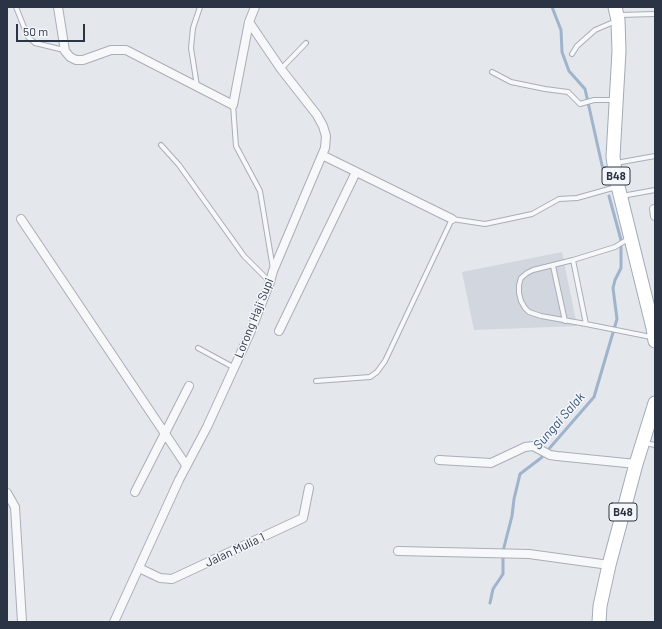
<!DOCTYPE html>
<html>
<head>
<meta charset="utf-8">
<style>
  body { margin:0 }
  #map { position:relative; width:662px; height:629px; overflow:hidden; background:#e4e7ec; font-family:Barlow,sans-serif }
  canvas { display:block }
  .frame { position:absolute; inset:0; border:8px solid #2b3445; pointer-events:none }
  .scale { position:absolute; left:16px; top:24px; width:69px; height:18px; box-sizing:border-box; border:2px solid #2b3445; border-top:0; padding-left:5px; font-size:12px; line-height:14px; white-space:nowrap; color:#2b3445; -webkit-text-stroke:3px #f4f6f9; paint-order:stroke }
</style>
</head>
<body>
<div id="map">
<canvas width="662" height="629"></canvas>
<div class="frame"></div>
<div class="scale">50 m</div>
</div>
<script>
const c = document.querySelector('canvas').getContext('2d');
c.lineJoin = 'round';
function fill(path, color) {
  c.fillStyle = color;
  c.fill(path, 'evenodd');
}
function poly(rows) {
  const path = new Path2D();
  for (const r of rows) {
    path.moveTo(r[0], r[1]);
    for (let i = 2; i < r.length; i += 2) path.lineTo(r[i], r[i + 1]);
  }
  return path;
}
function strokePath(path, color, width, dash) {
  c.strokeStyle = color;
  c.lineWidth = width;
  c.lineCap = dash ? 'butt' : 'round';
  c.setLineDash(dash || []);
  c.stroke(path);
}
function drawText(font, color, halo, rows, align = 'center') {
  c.font = font + ' Barlow,sans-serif';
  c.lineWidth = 3;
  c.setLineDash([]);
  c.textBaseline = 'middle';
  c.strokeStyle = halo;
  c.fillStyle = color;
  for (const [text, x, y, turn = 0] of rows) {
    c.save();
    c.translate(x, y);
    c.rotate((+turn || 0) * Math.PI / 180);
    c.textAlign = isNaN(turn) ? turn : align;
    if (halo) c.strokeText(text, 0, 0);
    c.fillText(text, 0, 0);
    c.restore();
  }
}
const built = poly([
  [562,252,577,326,474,330,462,272]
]);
const stream = poly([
  [552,7,561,30,562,52,569,71,585,89,606,183],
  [490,603,493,589,503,574,503,551,512,516,514,499,520,474,541,458,594,397,617,319,613,288,615,280,621,268,621,240,609,196]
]);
const lane = poly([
  [16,7,28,37,35,43,64,50],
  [620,15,655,14],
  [572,54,577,46,595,30,616,21],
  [281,69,306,43],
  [492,72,511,82,545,89,568,92,580,104,594,100,615,100],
  [197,86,191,48,193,28,200,7],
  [233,105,236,146,260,191,273,269],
  [161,145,179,165,244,256,270,282],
  [616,163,655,156],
  [622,196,655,190],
  [628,239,615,247,573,260,586,324,651,337],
  [573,260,533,270,527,273,521,278,519,285,519,293,521,301,525,308,529,312,541,316,586,324],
  [553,266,565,321],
  [198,348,233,367],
  [316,381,370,377,377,372,385,361,452,219,485,224,532,214,559,199,577,198,616,187],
  [645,443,655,445]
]);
const street = poly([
  [58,7,65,51,70,57,76,60,83,60,111,50,126,50,233,105,249,22,255,7],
  [322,155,452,219],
  [654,209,655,216],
  [21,219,186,465],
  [279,331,356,172],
  [439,460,491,463,525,447,533,446,550,455,557,456,636,464],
  [135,492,189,386],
  [7,493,15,507,22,622],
  [398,551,529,554,609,565],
  [139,568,160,578,172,579,303,518,309,488],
  [114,622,179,480,207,427,250,333,270,282,273,271,325,148,326,136,323,126,317,115,281,69,249,22]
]);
const primary = poly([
  [615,7,618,20,619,51,613,157,616,178,653,328,655,341],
  [599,622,600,606,609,565,636,464,655,403]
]);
const shields = [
  [616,176,28],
  [623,512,28]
];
const shieldNames = [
  ["B48",616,176],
  ["B48",623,512]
];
const streetNames = [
  ["Lorong Haji Supi",254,318,-68],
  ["Jalan Mulia 1",235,550,-25]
];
const waterNames = [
  ["Sungai Salak",559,421,-49]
];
fill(built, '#d2d6de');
strokePath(stream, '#9fb4cc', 3);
strokePath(lane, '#a9aeb7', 6);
strokePath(street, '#a9aeb7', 10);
strokePath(primary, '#a3abb8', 15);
strokePath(lane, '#f7f8fa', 4);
strokePath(street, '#f7f8fa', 8);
strokePath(primary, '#fff', 13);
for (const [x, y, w] of shields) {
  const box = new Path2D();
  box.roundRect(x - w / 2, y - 9, w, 18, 3);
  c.fillStyle = '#f4f6f9';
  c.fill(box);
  strokePath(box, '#2b3445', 1);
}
drawText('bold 11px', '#2b3445', null, shieldNames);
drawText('12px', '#2b3445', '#f4f6f9', streetNames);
drawText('italic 13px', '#34527a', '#f4f6f9', waterNames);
</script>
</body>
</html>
